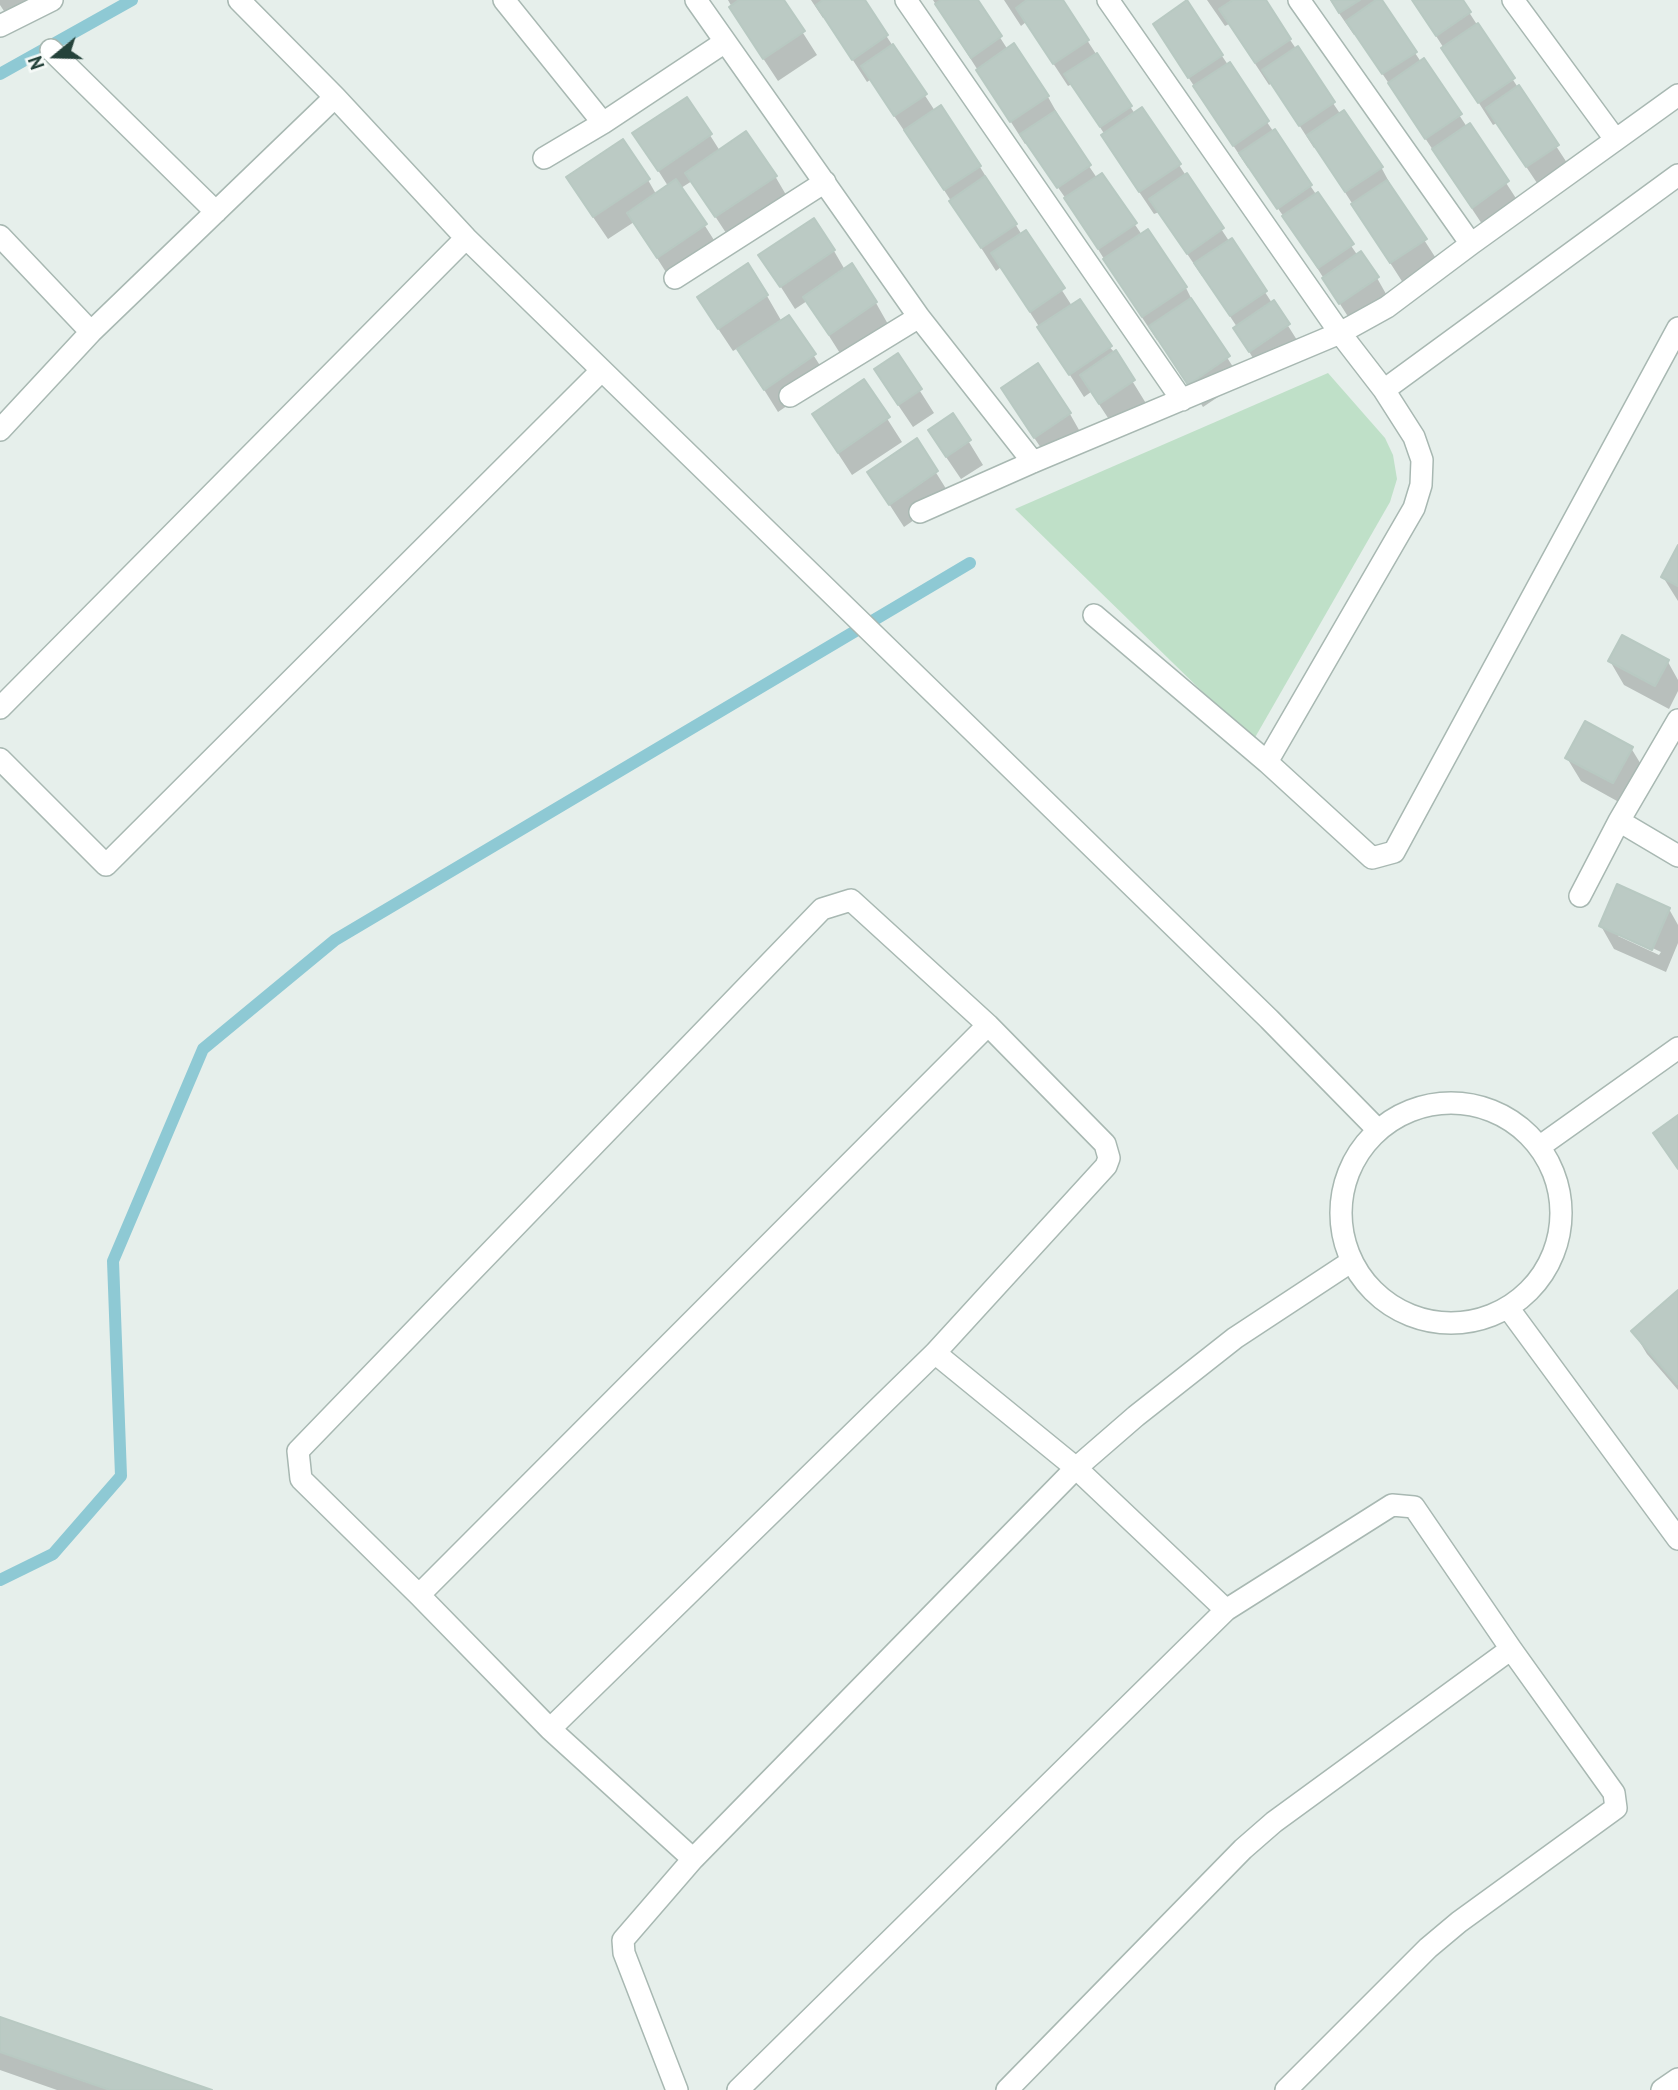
<!DOCTYPE html>
<html>
<head>
<meta charset="utf-8">
<style>
  body { margin:0 }
  #map { position:relative; width:1678px; height:2090px; overflow:hidden; background:#e6efeb; font-family:"PT Sans",sans-serif }
  canvas { display:block }
  .north { position:absolute; left:21px; top:21px; width:70px; height:70px; -webkit-text-stroke:5px #f7fbf9; paint-order:stroke; rotate:251deg; font-size:19px; font-weight:700; line-height:28px; text-align:center; color:#24423a }
  .north::after { content:''; display:block; margin:auto; width:24px; height:32px; background:#24423a; clip-path:polygon(50% 0,100% 100%,50% 72%,0 100%) }
</style>
</head>
<body>
<div id="map">
<canvas width="1678" height="2090"></canvas>
<div class="north">N</div>
</div>
<script>
const c = document.querySelector('canvas').getContext('2d');
c.lineJoin = 'round';
function fill(path, color) {
  c.fillStyle = color;
  c.fill(path, 'evenodd');
}
function poly(rows) {
  const path = new Path2D();
  for (const r of rows) {
    if (r.length === 3) {
      path.moveTo(r[0] + r[2], r[1]);
      path.arc(r[0], r[1], r[2], 0, 2 * Math.PI);
      continue;
    }
    path.moveTo(r[0], r[1]);
    for (let i = 2; i < r.length; i += 2) path.lineTo(r[i], r[i + 1]);
  }
  return path;
}
function strokePath(path, color, width, dash) {
  c.strokeStyle = color;
  c.lineWidth = width;
  c.lineCap = dash ? 'butt' : 'round';
  c.setLineDash(dash || []);
  c.stroke(path);
}
const green = poly([
  [1328,373,1385,438,1393,455,1397,479,1390,502,1253,741,1015,509]
]);
const shadow = poly([
  [0,0,48,0,14,26,0,5],
  [728,0,782,0,817,55,778,81,745,31],
  [811,0,863,0,935,111,980,167,1022,235,1025,233,1072,306,1115,353,1147,405,1114,427,1091,392,1084,397,1001,267,996,271,910,137,909,138,870,80,867,82,825,17,823,18],
  [933,0,976,0,1008,50,1013,46,1048,97,1061,120,1059,122,1097,178,1101,175,1142,235,1147,232,1186,288,1198,312,1242,381,1203,407,1159,338,1157,340,1119,283,1073,209,1027,143,1025,144],
  [1004,0,1061,0,1135,114,1179,165,1229,241,1231,240,1272,303,1273,302,1302,348,1263,375,1235,328,1237,327,1203,275,1202,276,1159,212,1154,214,1117,159,1103,136,1105,135,1072,84,1068,86,1026,22,1021,26],
  [1207,0,1263,0,1341,115,1381,167,1394,191,1393,192,1439,263,1405,286,1316,147,1314,148,1272,83,1269,85,1229,24,1225,26],
  [1330,0,1380,0,1421,62,1423,60,1467,127,1469,126,1521,206,1486,230,1356,34,1354,35],
  [1413,0,1461,0,1571,169,1541,189,1497,123,1493,125],
  [1169,48,1222,56,1358,256,1377,278,1390,301,1354,326,1293,230,1249,167,1248,168],
  [687,99,720,151,775,176,789,200,730,239,692,181,681,188,719,248,671,280,634,222,608,239,582,201,648,180,656,194,668,186,635,134],
  [834,251,845,270,876,303,889,326,843,358,807,301,795,309,761,256],
  [767,296,782,322,789,317,828,378,778,412,738,348,733,351,713,321],
  [897,355,934,413,913,427,890,393],
  [863,381,902,442,852,475,828,438],
  [1017,412,1070,414,1083,437,1049,460],
  [953,416,983,465,961,479,944,454],
  [916,441,950,495,904,527,869,473],
  [1678,549,1678,601,1663,577],
  [1610,661,1668,662,1678,680,1678,691,1669,709,1624,685],
  [1631,748,1645,771,1626,806,1581,781,1567,758],
  [1669,909,1678,925,1678,943,1666,972,1614,949,1601,926],
  [1618,932,1661,952,1659,955,1618,936],
  [1678,1292,1678,1390,1647,1354,1633,1331],
  [0,2019,207,2090,57,2090,0,2070]
]);
const stream = poly([
  [0,74,132,0],
  [0,1580,53,1554,121,1476,113,1261,203,1049,335,940,970,563]
]);
const building = poly([
  [739,0,784,0,805,31,763,59,729,7,739,0],
  [823,0,865,0,888,35,852,60,816,5,823,0],
  [941,0,978,0,1002,36,971,58,935,4,941,0],
  [1027,0,1063,0,1089,40,1053,64,1016,8,1027,0],
  [1187,0,1223,55,1188,78,1153,24,1187,0],
  [1233,0,1266,0,1291,39,1255,63,1219,9,1233,0],
  [1331,0,1360,0,1339,13,1331,0],
  [1376,0,1382,0,1417,52,1382,74,1346,21,1376,0],
  [1412,0,1463,0,1471,12,1436,36,1412,0],
  [1478,23,1515,78,1478,103,1441,48,1478,23],
  [1014,43,1049,96,1010,122,976,70,1014,43],
  [893,44,927,94,894,116,861,66,893,44],
  [1298,46,1335,102,1299,126,1262,70,1298,46],
  [1097,53,1132,106,1100,127,1064,74,1097,53],
  [1424,58,1462,114,1425,139,1388,83,1424,58],
  [1230,62,1269,121,1233,146,1193,86,1230,62],
  [1519,85,1559,145,1526,167,1486,108,1519,85],
  [687,97,712,134,658,171,632,133,687,97],
  [941,105,981,166,944,190,904,130,941,105],
  [1142,107,1181,164,1139,192,1101,135,1142,107],
  [1344,110,1383,167,1345,192,1307,135,1344,110],
  [1055,111,1091,165,1057,188,1020,134,1055,111],
  [1470,123,1509,181,1472,208,1432,149,1470,123],
  [1275,129,1312,185,1277,209,1239,153,1275,129],
  [746,131,777,176,715,217,685,173,746,131],
  [623,139,650,179,593,217,566,177,623,139],
  [1102,173,1137,223,1098,249,1064,198,1102,173],
  [1187,173,1224,228,1187,254,1149,199,1187,173],
  [985,176,1017,224,981,248,949,201,985,176],
  [676,179,707,224,657,258,627,213,676,179],
  [1387,180,1427,239,1390,263,1351,204,1387,180],
  [1318,192,1354,244,1318,268,1282,216,1318,192],
  [814,218,835,250,780,287,758,255,814,218],
  [1148,229,1187,287,1142,317,1103,259,1148,229],
  [1026,230,1065,288,1030,312,991,253,1026,230],
  [1232,238,1267,291,1230,316,1194,263,1232,238],
  [1361,251,1379,277,1339,304,1322,278,1361,251],
  [748,263,768,295,718,329,697,297,748,263],
  [852,263,877,302,829,335,803,297,852,263],
  [1191,298,1230,356,1188,385,1149,326,1191,298],
  [1080,299,1112,346,1069,375,1037,327,1080,299],
  [1274,300,1290,324,1249,352,1233,328,1274,300],
  [789,315,816,354,764,390,737,349,789,315],
  [1116,350,1135,380,1099,404,1080,375,1116,350],
  [898,353,922,389,898,405,874,369,898,353],
  [1038,363,1071,413,1034,438,1001,388,1038,363],
  [864,379,890,417,838,453,812,414,864,379],
  [953,413,971,440,946,457,928,430,953,413],
  [917,438,938,471,889,505,867,472,917,438],
  [1678,545,1678,586,1661,577,1678,545],
  [1622,635,1669,660,1655,686,1608,661,1622,635],
  [1585,721,1633,747,1613,783,1565,758,1585,721],
  [1617,884,1670,908,1652,950,1599,926,1617,884],
  [1678,1115,1678,1169,1653,1133,1678,1115],
  [1678,1290,1678,1384,1677,1384,1631,1331,1678,1290],
  [0,2017,212,2090,110,2090,0,2052,0,2017]
]);
const minor = poly([
  [239,0,335,97,466,238,1269,1019,1377,1129],
  [504,0,603,123],
  [696,0,919,317,1033,462],
  [906,0,1182,400],
  [1108,0,1340,333,1384,390,1414,437,1422,460,1421,485,1414,508,1267,762],
  [1299,0,1471,244],
  [1513,0,1615,139],
  [0,26,52,0],
  [51,50,216,212],
  [544,158,603,123,725,42],
  [0,236,91,332],
  [675,278,825,182],
  [1384,390,1678,175],
  [790,396,919,317],
  [0,430,91,332,335,97],
  [920,512,1033,462,1340,333,1387,307,1471,244,1678,95],
  [1094,615,1267,762,1372,858,1394,852,1678,328],
  [0,708,466,238],
  [0,759,106,865,601,371],
  [1619,821,1678,856],
  [1580,896,1619,821,1678,720],
  [1451,1213,110],
  [1539,1147,1678,1048],
  [1509,1309,1678,1539],
  [935,1353,1076,1468,1226,1610],
  [419,1595,988,1025],
  [550,1729,935,1353,1106,1166,1109,1158,1105,1144,988,1025,851,900,822,909,298,1451,301,1479,419,1595,550,1729,693,1859],
  [677,2090,624,1953,623,1940,693,1859,1076,1468,1136,1416,1235,1338,1352,1261],
  [738,2090,1226,1610,1392,1505,1414,1507,1511,1649,1614,1793,1616,1808,1459,1922,1428,1948,1286,2090],
  [1007,2090,1243,1849,1274,1822,1511,1649],
  [1662,2090,1678,2079]
]);
fill(green, '#bfe0c8');
fill(shadow, '#0003');
strokePath(stream, '#8ec9d4', 12);
fill(building, '#bbcac4');
strokePath(building, '#b8c9c2', 2);
strokePath(minor, '#a8b8b2', 24);
strokePath(minor, '#fff', 21);
</script>
</body>
</html>
